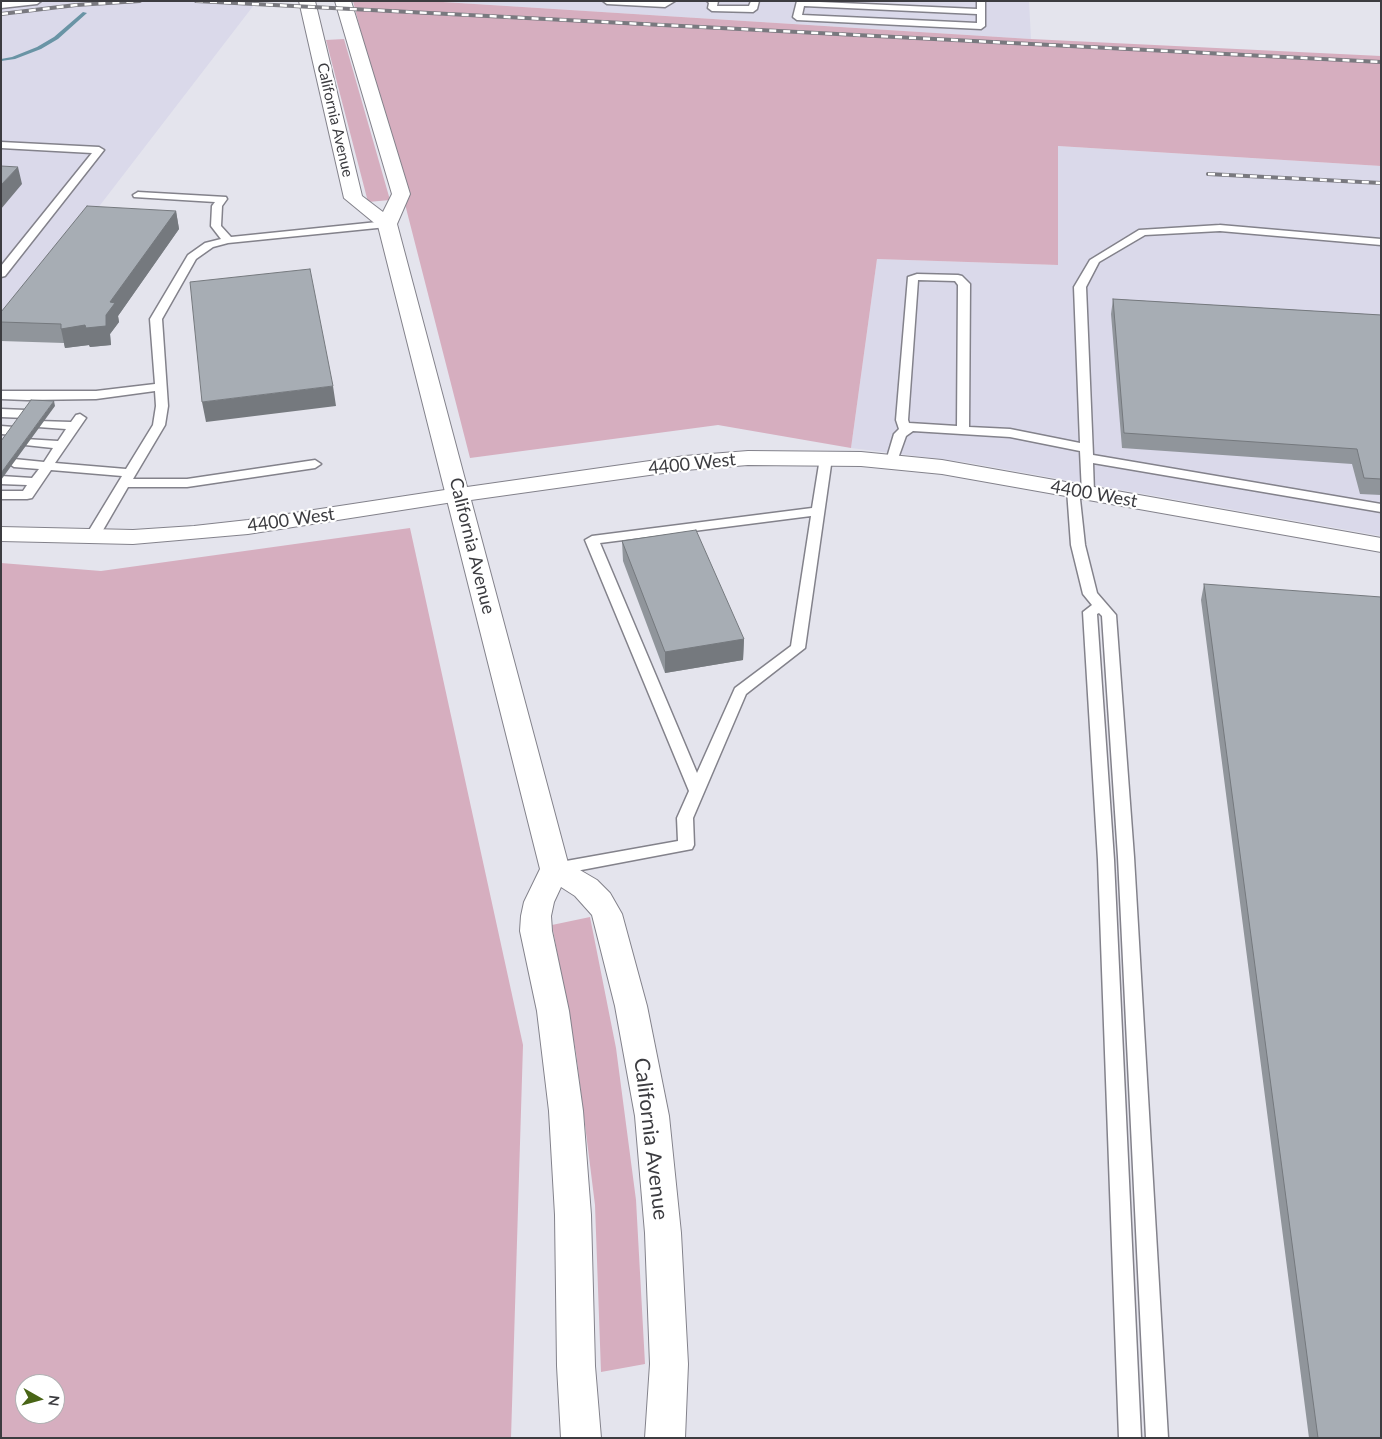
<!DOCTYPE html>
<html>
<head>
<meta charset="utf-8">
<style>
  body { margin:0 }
  #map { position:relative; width:1382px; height:1439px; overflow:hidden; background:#e4e4ed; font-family:Lato,sans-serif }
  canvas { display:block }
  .frame { position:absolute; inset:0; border:2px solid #3c3c40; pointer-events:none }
  .north { position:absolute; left:15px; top:1374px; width:50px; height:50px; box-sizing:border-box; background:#fff; border:1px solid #b1b1b3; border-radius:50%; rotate:97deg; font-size:14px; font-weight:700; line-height:20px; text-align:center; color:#3c3c40 }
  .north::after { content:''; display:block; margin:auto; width:18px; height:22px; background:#496516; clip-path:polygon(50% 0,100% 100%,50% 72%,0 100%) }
</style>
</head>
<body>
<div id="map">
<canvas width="1382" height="1439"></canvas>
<div class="frame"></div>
<div class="north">N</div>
</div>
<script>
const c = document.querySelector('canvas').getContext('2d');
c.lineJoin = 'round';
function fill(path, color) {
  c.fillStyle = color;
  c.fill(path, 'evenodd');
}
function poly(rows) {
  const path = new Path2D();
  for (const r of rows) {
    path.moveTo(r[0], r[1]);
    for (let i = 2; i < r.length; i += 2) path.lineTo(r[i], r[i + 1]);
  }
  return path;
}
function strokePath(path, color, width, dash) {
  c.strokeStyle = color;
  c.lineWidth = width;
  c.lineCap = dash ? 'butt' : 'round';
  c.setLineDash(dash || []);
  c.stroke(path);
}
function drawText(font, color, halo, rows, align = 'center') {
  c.font = font + ' Lato,sans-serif';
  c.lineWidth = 4.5;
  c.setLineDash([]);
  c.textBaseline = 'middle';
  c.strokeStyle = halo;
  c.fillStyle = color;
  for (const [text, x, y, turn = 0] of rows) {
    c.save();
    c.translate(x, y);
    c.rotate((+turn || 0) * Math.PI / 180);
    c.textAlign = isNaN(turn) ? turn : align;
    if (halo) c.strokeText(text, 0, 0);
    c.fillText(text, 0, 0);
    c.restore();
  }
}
const built = poly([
  [1,1,257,1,1,334],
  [427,1,1029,1,1031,39],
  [1057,146,1381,166,1381,536,964,462,851,448,877,259,1058,265]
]);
const green = poly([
  [353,1,427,1,1031,39,1381,56,1381,166,1058,146,1058,265,877,259,851,448,718,425,470,458],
  [344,39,390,200,368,202,326,40],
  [410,528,523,1045,511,1438,1,1438,1,563,101,571],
  [25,1384,55,1384,55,1414,25,1414],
  [590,917,616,1048,636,1200,645,1364,601,1372,595,1205,576,1053,552,925]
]);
const stream = poly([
  [83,12,87,13,58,39,41,49,15,59,1,61,1,59,12,57,37,47,54,37,83,12]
]);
const lane = poly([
  [12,1,41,1,37,4,1,8,1,2,12,1],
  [603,1,675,1,665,7,607,4,603,1],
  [707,1,718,1,717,6,749,6,751,1,759,1,757,9,753,12,712,11,708,8,709,3,707,1],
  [797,1,977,9,977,1,985,1,985,26,981,29,797,20,793,17,797,1],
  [804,6,977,14,977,23,802,15,804,6],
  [1,142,99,147,104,150,5,276,1,277,1,266,92,153,1,148,1,142],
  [138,192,226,197,227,199,222,206,221,226,231,237,387,221,392,224,387,227,228,243,213,247,196,259,162,319,168,406,165,425,133,479,187,479,315,460,321,464,315,468,187,487,128,487,99,537,92,541,85,537,122,476,51,470,32,498,27,499,1,499,1,491,23,491,27,485,1,484,1,476,32,478,39,469,14,467,8,463,14,459,44,462,53,448,25,445,23,442,25,439,58,441,66,429,38,427,36,424,38,421,71,422,76,415,80,414,86,418,55,463,126,469,153,425,156,406,155,391,96,399,27,400,1,399,1,391,96,391,155,384,150,319,188,255,205,243,221,239,211,226,212,206,215,202,134,197,133,195,138,192],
  [1220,225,1381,239,1381,245,1220,231,1145,235,1099,262,1086,287,1093,455,1381,504,1381,512,1093,463,1094,493,1088,497,1082,493,1080,451,1010,437,913,431,906,436,896,464,888,464,886,461,894,434,899,429,896,420,908,277,917,274,958,275,962,276,970,284,969,427,1010,429,1080,443,1074,287,1090,260,1139,230,1220,225],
  [918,280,955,281,958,285,957,426,909,423,908,420,918,280],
  [1,409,26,410,32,414,26,418,1,417,1,409],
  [1,426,14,427,20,431,14,435,1,434,1,426],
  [826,454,832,458,805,648,746,694,693,818,694,845,692,849,555,875,549,873,547,869,549,865,555,863,678,841,677,818,689,791,585,540,592,536,812,508,820,458,826,454],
  [811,516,791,646,735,688,697,773,600,543,811,516],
  [1073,486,1079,490,1085,545,1097,593,1116,615,1134,857,1168,1438,1146,1438,1118,857,1102,616,1099,613,1097,614,1114,860,1141,1438,1119,1438,1098,860,1083,612,1092,605,1083,594,1071,545,1067,490,1073,486]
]);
const street = poly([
  [458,488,466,490,470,495,466,500,248,534,133,544,1,541,1,527,133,530,194,526,248,520,458,488]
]);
const secondary = poly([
  [299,1,315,1,362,196,383,212,392,194,335,1,351,1,410,194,397,224,467,487,685,456,748,451,861,452,942,460,1381,538,1381,552,942,474,861,466,748,465,685,470,471,500,568,863,597,880,610,893,622,914,647,1006,669,1116,681,1233,688,1364,685,1438,645,1438,650,1364,645,1233,635,1116,615,1006,592,915,575,896,561,887,554,902,551,916,552,931,569,1011,583,1111,591,1215,595,1366,601,1438,561,1438,557,1366,555,1215,549,1111,537,1011,520,931,521,916,524,902,540,869,378,226,344,198,299,1]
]);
const rail = poly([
  [196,1,1381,62],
  [1,14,76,5,140,1],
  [1208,174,1381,183]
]);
const wall = poly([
  [176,211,179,229,118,316,119,322,110,334,111,345,90,347,89,345,65,348,64,343,1,341,1,312],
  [1113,299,1381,315,1381,495,1360,494,1352,464,1122,448,1111,314],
  [622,541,744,639,743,660,665,673,623,561],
  [1204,584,1381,1438,1309,1438,1201,600]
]);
const shadedWall = poly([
  [18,167,22,184,1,209,1,185],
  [176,211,179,229,118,316,119,322,110,334,111,345,90,347,89,345,65,348,61,329,106,315,110,302],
  [333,386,336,406,206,422,202,402],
  [54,401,55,406,1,480,1,473],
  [744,639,743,660,665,673,665,652]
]);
const building = poly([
  [1,166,18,167,1,185,1,166],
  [87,206,176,211,110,302,115,303,106,315,106,326,86,328,85,325,61,329,61,324,1,322,1,312,87,206],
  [310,269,333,386,202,402,190,282,310,269],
  [1113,299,1381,315,1381,479,1364,478,1357,449,1124,433,1113,299],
  [31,400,54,401,1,473,1,441,31,400],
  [696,530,744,639,665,652,622,541,696,530],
  [1204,584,1381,597,1381,1438,1318,1438,1204,584]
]);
const farStreetnames = [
  ["California Avenue",335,120,77]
];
const streetNames = [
  ["4400 West",692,464,-6],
  ["4400 West",1094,494,10],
  ["4400 West",291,520,-8],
  ["California Avenue",472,546,76]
];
const nearStreetnames = [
  ["California Avenue",651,1139,83]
];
fill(built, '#dad9ea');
fill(green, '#d6aebf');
fill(stream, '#6994a5');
strokePath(lane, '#83828b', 3);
strokePath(street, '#83828b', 2);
strokePath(secondary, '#83828b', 2);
fill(lane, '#fff');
fill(street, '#fff');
fill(secondary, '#fff');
strokePath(rail, '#79797f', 4);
strokePath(rail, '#fff', 2.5, [7]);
fill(wall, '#90959b');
fill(shadedWall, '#75797e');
fill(building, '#a7adb4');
strokePath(building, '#75797e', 1);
drawText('15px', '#3c3c40', '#fff', farStreetnames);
drawText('18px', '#3c3c40', '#fff', streetNames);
drawText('21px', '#3c3c40', '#fff', nearStreetnames);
</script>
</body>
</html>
